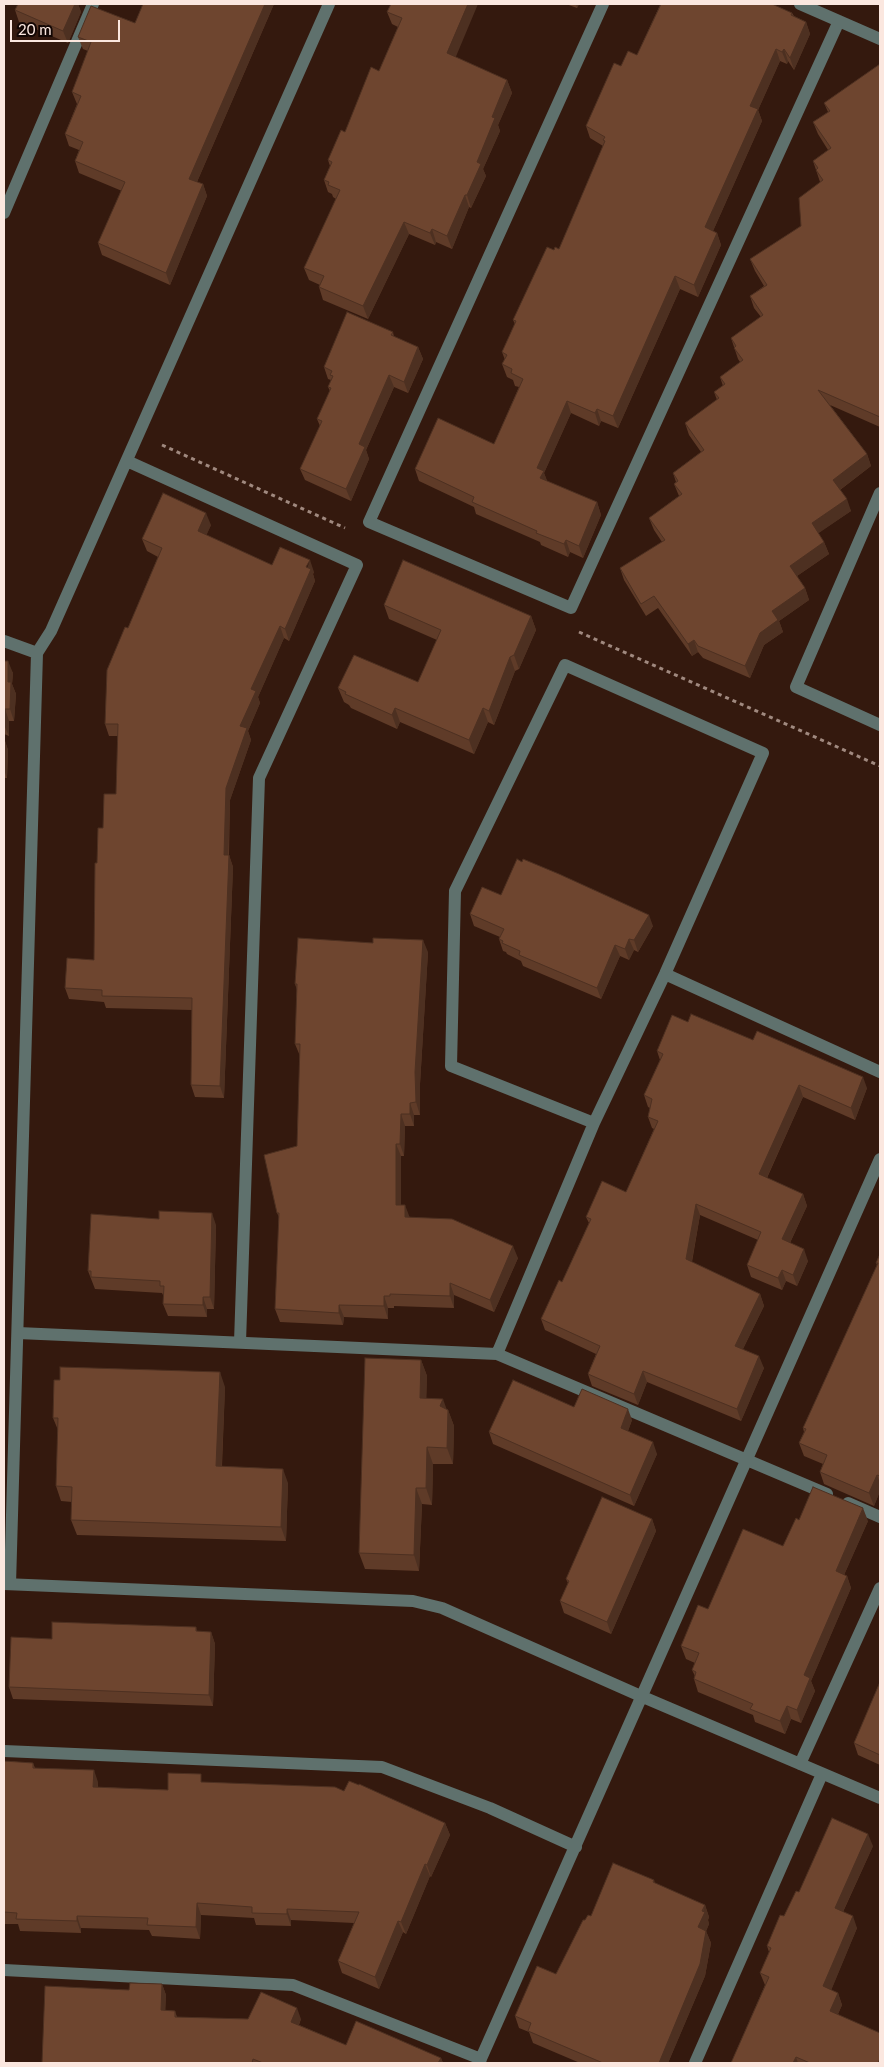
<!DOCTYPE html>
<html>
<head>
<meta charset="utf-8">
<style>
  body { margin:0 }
  #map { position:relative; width:884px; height:2067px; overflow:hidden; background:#34190e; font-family:Lato,sans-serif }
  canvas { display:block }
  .frame { position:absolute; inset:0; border:5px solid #fbe7df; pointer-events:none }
  .scale { position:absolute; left:10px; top:20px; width:110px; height:22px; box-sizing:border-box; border:2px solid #fbe7df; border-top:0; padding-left:6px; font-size:15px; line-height:18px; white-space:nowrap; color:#fbe7df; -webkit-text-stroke:4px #130704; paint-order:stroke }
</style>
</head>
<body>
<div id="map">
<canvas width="884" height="2067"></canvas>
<div class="frame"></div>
<div class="scale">20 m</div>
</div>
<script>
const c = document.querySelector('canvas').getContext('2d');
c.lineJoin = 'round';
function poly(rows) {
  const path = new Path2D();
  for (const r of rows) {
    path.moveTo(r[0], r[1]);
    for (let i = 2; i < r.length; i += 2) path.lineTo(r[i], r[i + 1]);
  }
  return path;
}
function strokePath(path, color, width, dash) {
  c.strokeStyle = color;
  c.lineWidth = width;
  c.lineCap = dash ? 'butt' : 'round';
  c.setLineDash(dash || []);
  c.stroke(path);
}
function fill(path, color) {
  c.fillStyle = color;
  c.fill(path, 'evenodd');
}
const path = poly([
  [162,445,345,528],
  [579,632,880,766]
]);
const minor = poly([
  [603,4,369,522,571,608,839,21],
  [800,4,880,39],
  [4,213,93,4],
  [127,461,357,565,259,778,240,1342],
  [880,493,796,687,880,725],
  [4,641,37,653],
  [665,974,880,1072],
  [18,1333,497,1354,827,1494],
  [497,1354,594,1123,665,974,763,753,565,665,455,891,451,1066,594,1123],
  [848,1503,880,1517],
  [4,1584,413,1601,442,1608,643,1697,880,1798],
  [10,1584,37,653,51,631,329,4],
  [4,1751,382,1767,490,1808,576,1847],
  [800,1764,880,1588],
  [4,1970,293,1985,481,2059],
  [479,2063,880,1159],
  [695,2063,822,1774]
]);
const wall = poly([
  [18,4,78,4,81,12,68,43,19,22,15,10],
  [274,4,197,182,203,184,207,196,170,285,102,255,98,243,122,191,79,173,75,161,79,150,69,146,65,134,77,104,72,92,88,51,83,49,78,37,135,23],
  [391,4,455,57,507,80,512,93,498,125,500,131,483,169,486,176,471,208,469,207,452,249,436,242,435,245,409,234,368,319,323,300,319,287,320,285,309,280,304,268,336,199,333,197,332,194,328,192,324,180,330,166,328,160,345,132,379,71,398,27,392,24,387,12],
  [566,4,579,4,577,8],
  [660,4,772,4,792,13,794,16,806,22,810,34,794,70,788,61,787,64,780,61,758,110,762,121,713,231,717,233,721,245,698,297,680,289,618,428,601,421,599,426,571,413,544,473,547,481,597,502,601,515,583,558,570,552,568,557,541,545,540,542,476,514,474,507,419,481,415,469,494,444,519,387,515,386,513,380,507,377,502,364,505,360,502,352,515,324,513,320,554,250,559,249,603,146,590,138,586,126,621,66,637,55,660,5],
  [880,64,880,427,830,405,867,454,871,466,840,490,851,511,818,533,824,542,829,554,797,576,805,588,809,600,779,621,783,632,764,645,750,678,703,658,698,652,692,656,658,608,646,616,624,580,620,568,662,542,654,530,649,518,679,496,674,484,676,482,673,473,701,452,689,435,685,423,717,400,714,392,723,386,720,377,740,362,738,359,731,338,761,317,754,308,750,296,764,286,755,271,750,259,801,226,820,182,813,161,828,150,818,134,813,122,828,112,824,103],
  [393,332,394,337,418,347,423,359,408,393,394,387,366,450,369,459,351,501,305,480,300,469,320,426,317,419,330,391,328,387,331,380,328,379,324,367],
  [211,525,206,535,272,565,314,572,313,574,315,581,289,641,284,638,258,697,260,703,248,731,251,740,230,800,229,855,233,867,224,1098,195,1097,191,1085,192,1010,106,1008,104,1002,69,999,65,988,94,960,97,863,103,828,116,794,118,736,109,736,105,724,128,628,158,557,147,551,142,539],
  [384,605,531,616,536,630,519,669,515,671,494,725,488,722,474,754,400,722,397,729,351,708,349,705,344,702,338,688,418,682,437,640,389,619],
  [4,661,13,673,12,684,16,694,14,721,9,721,9,736,4,734],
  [4,738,8,750,7,778,4,778],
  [501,895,653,926,638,952,634,950,629,960,620,956,601,999,523,966,521,961,507,954,506,952,503,951,499,939,500,937,474,926,470,914],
  [428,952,420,1084,420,1115,414,1115,414,1126,405,1126,404,1156,401,1156,401,1205,410,1218,518,1258,494,1312,454,1295,454,1308,394,1306,394,1308,388,1308,388,1319,344,1317,343,1325,280,1322,275,1309,279,1217,277,1213,297,1146,300,1056,295,1044,297,990,295,984],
  [657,1051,867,1088,855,1120,803,1097,767,1178,803,1194,807,1206,790,1243,808,1261,797,1286,786,1281,782,1290,751,1277,747,1265,758,1240,700,1215,692,1262,760,1294,764,1306,743,1349,764,1368,741,1421,647,1382,638,1405,592,1386,588,1374,596,1354,545,1330,541,1319,562,1282,589,1223,586,1217,626,1192,654,1129,652,1128,648,1117,650,1108,648,1107,644,1095,660,1060],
  [216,1225,214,1309,207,1309,207,1317,168,1316,163,1304,164,1297,162,1293,95,1289,88,1271],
  [880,1254,880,1491,874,1506,824,1484,820,1472,823,1464,804,1456,799,1443,804,1432,803,1428,877,1265,876,1263],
  [421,1360,427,1376,426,1398,448,1410,454,1426,453,1464,433,1464,432,1505,422,1504,419,1571,365,1569,359,1553],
  [225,1387,222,1466,288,1483,286,1541,77,1535,71,1520,72,1502,61,1501,56,1486,58,1430,53,1418],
  [574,1407,632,1420,628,1431,657,1454,634,1506,493,1444,489,1432],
  [652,1519,656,1531,611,1634,564,1613,560,1601,568,1583,566,1579],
  [799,1520,868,1521,844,1575,847,1576,851,1588,811,1681,815,1691,801,1723,791,1719,785,1734,755,1722,753,1715,698,1692,694,1679,695,1676,692,1670,695,1663,686,1659,681,1646,708,1609,783,1546],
  [196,1627,197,1632,211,1632,215,1644,213,1706,13,1699,9,1687,52,1639],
  [880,1682,880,1765,858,1755,854,1743],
  [4,1761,33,1763,35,1768,98,1782,98,1787,168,1790,204,1782,344,1791,445,1823,450,1835,431,1877,430,1876,406,1934,403,1932,379,1989,342,1973,338,1961,354,1923,291,1920,291,1926,256,1925,254,1918,201,1915,200,1939,152,1936,149,1930,81,1928,81,1933,20,1931,18,1924,4,1924],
  [873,1846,843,1912,857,1928,831,1990,838,1993,842,2005,838,2014,880,2063,731,2063,765,1985,760,1973,769,1952,767,1946,799,1892],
  [654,1880,655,1884,705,1905,709,1917,708,1920,709,1924,706,1931,711,1943,705,1976,668,2063,580,2063,533,2043,529,2032,519,2028,515,2016,556,1974,585,1920,591,1916],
  [162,1984,166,1995,165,2010,175,2011,177,2017,248,2019,301,2019,299,2025,346,2045,441,2058,443,2063,42,2063,129,1990]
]);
const shadedWall = poly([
  [75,4,78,4,81,12,68,43,63,31],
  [265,4,274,4,193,191,189,179],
  [468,4,478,4,452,66,447,53],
  [576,4,579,4,577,8],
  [806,22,810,34,794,70,790,58],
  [776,49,780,61,758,110,762,121,709,240,705,227,750,106],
  [784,49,788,61,787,64,782,52],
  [507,80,512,93,498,125,500,131,483,169,486,176,471,208,467,195,477,162,492,117],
  [203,184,207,196,170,285,166,273],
  [465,195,469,207,452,249,447,236],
  [404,222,409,234,368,319,363,306],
  [432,229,436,242,435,245,430,233],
  [717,233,721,245,698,297,694,285],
  [675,276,680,289,618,428,613,416],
  [418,347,423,359,408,393,404,382],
  [389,375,394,387,366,450,369,459,351,501,346,489,359,444],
  [567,401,571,413,544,473,548,483,545,490,537,468],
  [597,409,601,421,599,426,595,413],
  [867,454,871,466,837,492,833,480],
  [847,499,851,511,816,535,812,523],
  [597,502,601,515,583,558,579,546],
  [206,513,211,525,203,543,198,531],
  [566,540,570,552,568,557,564,544],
  [824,542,829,554,794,578,790,566],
  [310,560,314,572,313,574,315,581,289,641,285,629],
  [805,588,809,600,779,621,783,632,764,645,750,678,745,666,760,633,772,611],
  [531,616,536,630,519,669,514,655],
  [280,626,284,638,258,697,260,703,248,731,251,740,230,800,228,867,224,855,226,788,240,726,251,689],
  [694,640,698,652,692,656,688,644],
  [510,657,515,671,494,725,489,711],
  [8,661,13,673,12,684,16,694,14,721,10,709,8,682],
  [395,708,400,722,397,729,392,715],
  [483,708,488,722,474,754,469,740],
  [5,709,9,721,9,736,4,725],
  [4,738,8,750,7,778,4,770],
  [229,855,233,867,224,1098,220,1086],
  [649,915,653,926,638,952,634,940],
  [629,939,634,950,629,960,625,949],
  [423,940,428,952,420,1084,420,1115,416,1102,415,1072],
  [615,945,620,956,601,999,597,988],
  [863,1077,867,1088,855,1120,851,1108],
  [799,1085,803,1097,763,1186,759,1174],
  [410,1103,414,1115,414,1126,410,1114],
  [401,1114,405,1126,404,1156,400,1144],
  [396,1144,401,1156,401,1218,396,1205],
  [803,1194,807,1206,786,1251,782,1239],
  [696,1204,700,1215,690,1271,686,1259],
  [405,1205,410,1218,405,1217],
  [212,1213,216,1225,214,1309,210,1297],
  [513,1246,518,1258,494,1312,490,1300],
  [804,1249,808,1261,797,1286,793,1275],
  [782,1270,786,1281,782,1290,778,1278],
  [450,1283,454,1295,454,1308,450,1296],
  [760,1294,764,1306,739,1357,735,1346],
  [384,1296,388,1308,388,1319,384,1306],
  [203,1297,207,1309,207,1317,203,1305],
  [339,1305,344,1317,343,1325,339,1313],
  [759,1356,764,1368,741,1421,737,1409],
  [421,1360,427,1376,426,1414,420,1398],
  [643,1371,647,1382,638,1405,634,1394],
  [220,1372,225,1387,221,1481,216,1466],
  [443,1399,448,1413,448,1410,454,1426,453,1464,447,1448,440,1406],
  [628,1409,632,1420,625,1439,621,1428],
  [653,1442,657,1454,634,1506,630,1495],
  [427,1447,433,1464,432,1505,426,1488],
  [283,1469,288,1483,286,1541,281,1527],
  [877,1475,880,1483,880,1491,874,1506,869,1493],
  [416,1488,422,1504,419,1571,414,1555],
  [863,1508,868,1521,840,1584,836,1571],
  [652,1519,656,1531,611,1634,607,1622],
  [847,1576,851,1588,811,1681,815,1691,801,1723,797,1710,804,1675],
  [211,1632,215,1644,213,1706,209,1695],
  [787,1706,791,1719,785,1734,780,1721],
  [94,1770,98,1782,97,1799,93,1787],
  [445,1823,450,1835,431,1877,427,1865],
  [868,1834,873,1846,839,1920,835,1908],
  [425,1864,430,1876,406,1934,401,1922],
  [197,1903,201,1915,200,1939,196,1927],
  [705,1905,709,1917,708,1920,709,1924,703,1939,698,1927],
  [287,1909,291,1920,291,1926,287,1914],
  [77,1916,81,1928,81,1933,77,1921],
  [853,1916,857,1928,828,1998,823,1986],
  [398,1921,403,1932,379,1989,375,1977],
  [706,1931,711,1943,705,1976,668,2063,659,2063],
  [162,1984,166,1995,165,2022,161,2010],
  [838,1993,842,2005,834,2023,830,2011],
  [297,2008,301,2019,295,2033,291,2022],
  [796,2057,798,2063,793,2063],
  [441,2058,443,2063,438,2063]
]);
const building = poly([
  [18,4,75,4,63,31,15,10,18,4],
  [143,4,265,4,189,179,203,184,166,273,98,243,125,182,75,161,83,142,65,134,81,96,72,92,91,42,78,37,91,6,135,23,143,4],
  [391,4,468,4,447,53,507,80,492,117,495,118,477,162,481,164,467,195,465,195,447,236,432,229,430,233,404,222,363,306,319,287,324,276,304,268,340,190,328,185,329,182,324,180,332,162,328,160,341,130,345,132,371,67,379,71,402,18,387,12,391,4],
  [661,4,772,4,792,13,791,15,806,22,790,58,784,49,782,52,776,49,750,106,758,109,705,227,717,233,694,285,675,276,613,416,597,409,595,413,567,401,537,468,544,471,540,478,597,502,579,546,566,540,564,544,536,533,537,531,472,502,474,497,415,469,438,418,494,444,523,379,511,373,512,369,502,364,507,355,502,352,516,321,513,320,547,247,554,250,555,247,559,249,605,141,603,140,605,137,586,126,614,63,621,66,628,51,637,55,661,4],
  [880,64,880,417,818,390,867,454,833,480,847,499,812,523,824,542,790,566,805,588,772,611,778,620,760,633,745,666,698,646,694,640,688,644,654,596,641,604,620,568,665,540,649,518,682,494,674,484,678,481,673,473,704,450,685,423,719,398,714,392,725,384,720,377,743,360,734,348,736,346,731,338,763,315,750,296,767,285,750,259,801,226,799,198,823,180,816,170,818,168,813,161,831,148,813,122,830,111,824,103,880,64],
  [347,312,393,332,391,335,418,347,404,382,389,375,359,444,365,447,346,489,300,469,322,421,317,419,331,388,328,387,333,376,330,375,332,371,324,367,347,312],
  [163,493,206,513,198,531,272,565,280,547,310,560,306,567,311,569,285,629,280,626,251,689,256,691,240,726,247,728,226,788,224,855,229,855,220,1086,191,1085,192,998,102,996,102,990,65,988,67,958,94,960,95,863,97,863,98,828,103,828,104,794,116,794,118,724,105,724,107,670,125,627,128,628,162,548,142,539,163,493],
  [403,560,531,616,514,655,510,657,489,711,483,708,469,740,395,708,392,715,345,694,346,692,338,688,354,655,418,682,441,630,384,605,403,560],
  [4,661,8,661,8,682,11,682,10,709,5,709,4,725,4,661],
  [517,859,522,862,523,859,559,874,649,915,634,940,629,939,625,949,615,945,597,988,519,955,520,951,502,943,503,941,499,939,504,929,470,914,482,887,501,895,517,859],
  [298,938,373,943,373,938,423,940,415,1072,416,1102,410,1103,410,1114,401,1114,400,1144,396,1144,396,1205,405,1205,405,1217,452,1219,513,1246,490,1300,450,1283,450,1296,390,1294,390,1296,384,1296,384,1306,339,1305,339,1313,275,1309,279,1213,277,1213,264,1155,297,1146,300,1044,295,1044,297,984,295,984,298,938],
  [691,1014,753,1040,757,1031,863,1077,851,1108,799,1085,759,1174,803,1194,782,1239,804,1249,793,1275,782,1270,778,1278,747,1265,761,1232,696,1204,686,1259,760,1294,735,1346,759,1356,737,1409,643,1371,634,1394,588,1374,600,1346,541,1319,559,1280,562,1282,591,1219,586,1217,602,1181,626,1192,658,1121,648,1117,652,1099,644,1095,663,1054,657,1051,672,1015,688,1022,691,1014],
  [159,1211,212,1213,210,1297,203,1297,203,1305,163,1304,164,1286,160,1286,160,1281,91,1277,91,1271,88,1271,91,1214,159,1219,159,1211],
  [880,1254,880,1476,877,1475,869,1493,820,1472,827,1455,799,1443,806,1429,803,1428,878,1263,876,1263,880,1254],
  [365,1358,421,1360,420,1398,443,1399,440,1406,448,1410,447,1448,427,1447,426,1488,416,1488,414,1555,359,1553,365,1358],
  [60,1367,220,1372,216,1466,283,1469,281,1527,71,1520,72,1487,56,1486,58,1418,53,1418,54,1380,60,1380,60,1367],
  [513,1380,574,1407,582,1389,628,1409,621,1428,653,1442,630,1495,489,1432,513,1380],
  [813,1487,863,1508,836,1571,847,1576,804,1675,810,1678,797,1710,787,1706,780,1721,750,1709,753,1704,694,1679,696,1672,692,1670,699,1653,681,1646,698,1605,708,1609,743,1529,783,1546,796,1518,799,1520,813,1487],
  [602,1497,652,1519,607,1622,560,1601,569,1581,566,1579,602,1497],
  [52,1622,196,1627,196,1631,211,1632,209,1695,9,1687,11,1637,52,1639,52,1622],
  [880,1682,880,1755,854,1743,880,1682],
  [4,1761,33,1763,33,1768,94,1770,93,1787,168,1790,168,1773,201,1774,201,1782,335,1787,344,1791,349,1781,359,1785,359,1784,445,1823,427,1865,425,1864,401,1922,398,1921,375,1977,338,1961,359,1912,287,1909,287,1914,252,1913,252,1907,197,1903,196,1927,147,1925,148,1918,77,1916,77,1921,16,1919,17,1913,4,1912,4,1761],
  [832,1818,868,1834,835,1908,853,1916,823,1986,838,1993,830,2011,880,2033,880,2059,878,2063,810,2063,796,2057,793,2063,731,2063,769,1977,760,1973,771,1948,767,1946,780,1915,784,1916,796,1891,799,1892,832,1818],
  [613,1863,654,1880,653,1882,705,1905,702,1911,705,1912,698,1927,706,1931,700,1964,659,2063,603,2063,528,2031,531,2023,515,2016,537,1966,556,1974,583,1920,585,1920,588,1915,591,1916,613,1863],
  [130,1983,162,1984,161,2010,175,2011,175,2017,248,2019,261,1992,297,2008,291,2022,346,2045,356,2021,441,2058,438,2063,263,2063,253,2059,252,2063,42,2063,45,1986,129,1990,130,1983]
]);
strokePath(path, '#a0897f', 3, [4, 4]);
strokePath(minor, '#5f716d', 12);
fill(wall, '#5f3b28');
fill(shadedWall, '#4d3021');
fill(building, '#6e452f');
strokePath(building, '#4d3021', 1);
</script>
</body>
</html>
